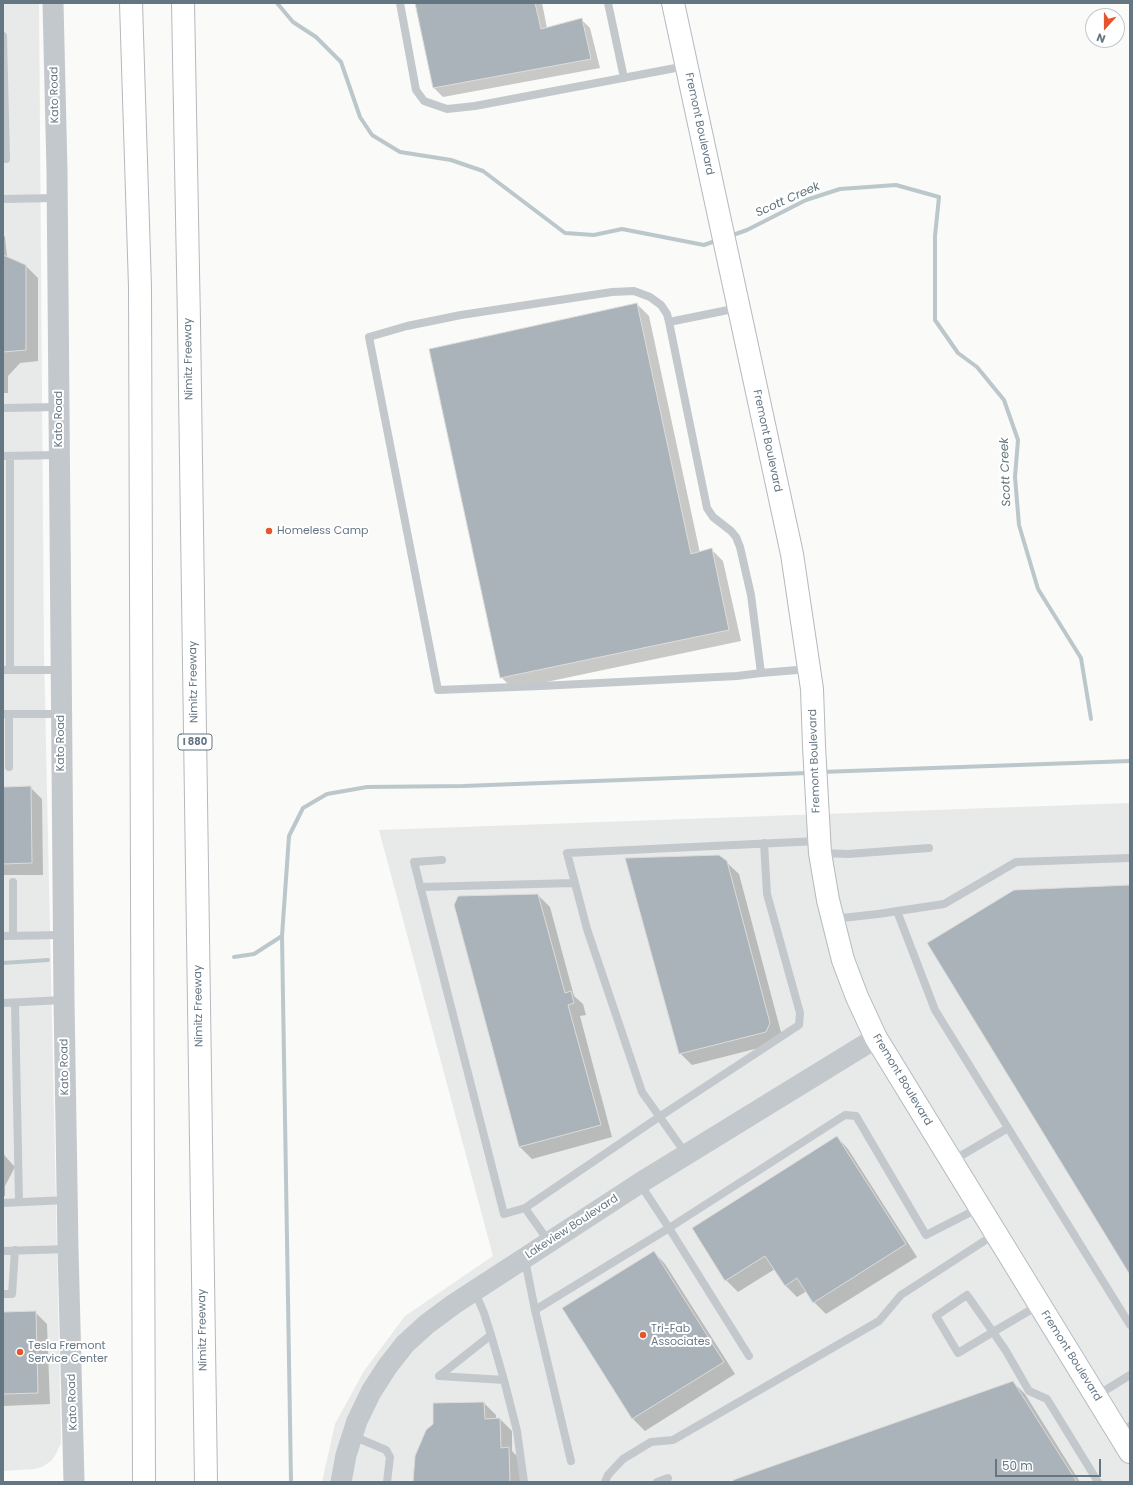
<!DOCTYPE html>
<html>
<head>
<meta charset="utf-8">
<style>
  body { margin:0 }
  #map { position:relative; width:1133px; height:1485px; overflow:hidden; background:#fafaf8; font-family:Poppins,sans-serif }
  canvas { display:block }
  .frame { position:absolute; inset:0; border:4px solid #657683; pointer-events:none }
  .north { position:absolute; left:1085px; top:8px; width:40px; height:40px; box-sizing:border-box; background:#fff; border:1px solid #c1c8cd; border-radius:50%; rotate:201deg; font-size:11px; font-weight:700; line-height:16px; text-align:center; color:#657683 }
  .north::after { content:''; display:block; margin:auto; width:14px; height:18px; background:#e4572e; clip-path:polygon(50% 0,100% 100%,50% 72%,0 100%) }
  .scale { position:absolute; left:995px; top:1459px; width:106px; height:18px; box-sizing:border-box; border:2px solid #657683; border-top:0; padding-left:5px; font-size:12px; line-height:14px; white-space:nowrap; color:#657683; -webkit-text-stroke:3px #fff; paint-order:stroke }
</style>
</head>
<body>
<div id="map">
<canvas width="1133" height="1485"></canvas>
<div class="frame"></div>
<div class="north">N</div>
<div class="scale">50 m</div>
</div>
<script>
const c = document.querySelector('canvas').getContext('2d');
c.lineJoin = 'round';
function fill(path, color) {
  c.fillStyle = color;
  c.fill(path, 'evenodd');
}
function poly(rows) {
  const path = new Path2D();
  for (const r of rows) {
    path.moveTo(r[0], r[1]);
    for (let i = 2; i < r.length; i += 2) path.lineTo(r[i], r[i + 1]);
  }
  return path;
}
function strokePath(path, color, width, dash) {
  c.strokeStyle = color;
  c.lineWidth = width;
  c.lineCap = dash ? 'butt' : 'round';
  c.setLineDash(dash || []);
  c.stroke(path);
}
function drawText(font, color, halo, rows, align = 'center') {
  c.font = font + ' Poppins,sans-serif';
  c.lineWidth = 4;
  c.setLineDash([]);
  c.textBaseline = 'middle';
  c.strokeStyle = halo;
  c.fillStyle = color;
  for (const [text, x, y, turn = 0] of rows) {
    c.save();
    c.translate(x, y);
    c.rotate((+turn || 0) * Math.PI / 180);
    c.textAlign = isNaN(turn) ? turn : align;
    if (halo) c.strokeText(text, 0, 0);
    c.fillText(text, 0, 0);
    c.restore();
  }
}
const built = poly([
  [3,3,39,3,44,653,61,1437,61,1443,56,1454,51,1461,42,1467,35,1469,3,1471],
  [1130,803,1130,1482,322,1482,335,1424,364,1371,405,1316,493,1256,379,830]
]);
const shadow = poly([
  [416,3,542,3,547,28,581,19,590,28,600,68,443,97,434,88],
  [3,234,5,237,7,257,26,266,38,278,38,361,20,363,8,376,8,393,3,393],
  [637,304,649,316,700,553,711,549,723,561,741,641,513,689,501,677],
  [30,787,42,799,43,875,3,875,3,788],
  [726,862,739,874,782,1036,778,1043,692,1065,680,1053],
  [538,895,550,907,574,996,583,1004,586,1015,580,1016,612,1137,532,1159,520,1147],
  [837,1137,848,1149,917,1257,826,1314,814,1302,807,1291,797,1297,785,1285,775,1269,738,1292,726,1280],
  [3,1152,5,1156,15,1167,5,1186,5,1196,3,1196],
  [654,1252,665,1264,735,1374,645,1431,633,1419,563,1309],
  [35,1312,47,1324,50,1404,3,1406,3,1313],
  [1013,1382,1025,1394,1080,1482,732,1482],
  [484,1403,496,1415,496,1420,500,1419,512,1431,512,1451,521,1460,522,1482,414,1482,434,1424,434,1404]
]);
const stream = poly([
  [277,3,293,22,316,37,341,62,360,117,372,135,400,152,451,160,483,171,565,233,594,235,622,229,704,245,718,240],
  [730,236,747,230,806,200,840,189,896,185,939,197,935,236,935,320,958,353,977,367,1004,400,1018,440,1015,477,1019,525,1038,589,1081,658,1091,719],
  [821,772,1130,761],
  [234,957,254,954,282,936],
  [3,963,48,960],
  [291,1482,282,936,289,836,303,808,327,794,367,787,463,786,808,773]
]);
const building = poly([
  [415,3,535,3,541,29,582,18,591,59,433,88,415,3],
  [3,255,26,265,26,350,3,352,3,255],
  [637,303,691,554,712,548,729,630,500,678,429,349,637,303],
  [31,786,32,863,3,864,3,787,31,786],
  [719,855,727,861,770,1023,766,1032,679,1054,625,858,719,855],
  [1130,885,1130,1275,927,943,1014,890,1130,885],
  [538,894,565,993,571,991,574,1003,568,1005,601,1125,519,1147,454,905,458,896,538,894],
  [837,1136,906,1244,813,1303,797,1278,785,1286,765,1256,725,1281,692,1228,837,1136],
  [654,1251,724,1362,632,1419,562,1308,654,1251],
  [36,1311,38,1393,3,1394,3,1312,36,1311],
  [1013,1381,1077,1482,734,1482,733,1480,1013,1381],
  [484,1402,485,1419,500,1418,501,1448,509,1447,510,1482,413,1482,415,1456,426,1430,433,1424,433,1403,484,1402]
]);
const service = poly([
  [400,3,416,90,424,101,447,109,475,106,686,66],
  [608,3,624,78],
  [3,36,6,159],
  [3,199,56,198],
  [738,308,669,322,707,508,713,517,731,531,736,537,740,547,751,595,761,673,809,669],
  [669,322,667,314,661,305,650,297,634,291,612,292,461,315,407,326,369,337,438,690,541,686,737,676,761,673],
  [3,408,58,407],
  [3,456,58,455],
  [10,456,10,670],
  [3,670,60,670],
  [3,714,60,714],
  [9,714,9,767],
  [821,853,848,854,929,848],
  [442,860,414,862,504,1214,525,1208],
  [420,887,575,883],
  [897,911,935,1010,1130,1325],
  [833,919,878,914,944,904,1016,862,1130,858],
  [3,936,62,935],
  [13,936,13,882],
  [3,1003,63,1000],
  [15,1003,19,1202],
  [686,1154,642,1092,587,929,567,853,818,841],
  [952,1161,1008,1128],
  [3,1203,66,1200],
  [549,1242,525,1208,659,1117,799,1025,800,1013,767,894,764,843],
  [3,1251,68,1249],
  [525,1260,535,1310],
  [475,1292,484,1313,491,1335,504,1380,439,1376,491,1335],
  [3,1294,12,1294,15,1250],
  [967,1295,993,1332,958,1353,936,1316,967,1295],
  [1039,1305,993,1332,1006,1351,1029,1391,1047,1399,1098,1482],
  [749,1356,669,1228,845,1115,856,1116,926,1235,979,1208],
  [504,1380,517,1431,524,1482],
  [1096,1396,1130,1375],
  [1120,1435,1130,1426],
  [353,1436,386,1450,390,1457,387,1482],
  [571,1461,535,1310,669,1228,640,1184],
  [605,1482,608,1475,623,1459,651,1442,673,1440,879,1321,901,1295,995,1234],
  [657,1482,668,1478]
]);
const tertiary = poly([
  [53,3,57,171,64,1000,68,1249,74,1482],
  [341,1482,346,1455,357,1421,371,1392,387,1367,405,1344,427,1324,454,1304,640,1183,876,1038]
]);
const secondary = poly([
  [673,3,792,554,812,689,814,746,820,853,828,900,843,960,857,997,876,1038,1130,1452]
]);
const motorway = poly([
  [131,3,140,287,144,1482],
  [183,3,189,323,206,1482]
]);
const markers = [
  [269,531,4,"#e4572e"],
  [643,1335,4,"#e4572e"],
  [20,1352,4,"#e4572e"]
];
const shields = [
  [195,742,34]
];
const shieldNames = [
  ["I 880",195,742]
];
const streetNames = [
  ["Kato Road",55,95,-91],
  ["Fremont Boulevard",699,124,78],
  ["Nimitz Freeway",189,359,-91],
  ["Kato Road",59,419,-90],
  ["Fremont Boulevard",767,441,78],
  ["Nimitz Freeway",194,682,-91],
  ["Kato Road",61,743,-90],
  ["Fremont Boulevard",815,761,-92],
  ["Nimitz Freeway",199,1006,-91],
  ["Kato Road",65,1067,-91],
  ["Fremont Boulevard",902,1080,59],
  ["Lakeview Boulevard",572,1227,-33],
  ["Nimitz Freeway",203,1330,-91],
  ["Fremont Boulevard",1071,1356,58],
  ["Kato Road",73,1402,-92]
];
const poiNames = [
  ["Homeless Camp",277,531],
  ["Tri-Fab",651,1329],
  ["Associates",651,1342],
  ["Tesla Fremont",28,1346],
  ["Service Center",28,1359]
];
const waterNames = [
  ["Scott Creek",788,200,-24],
  ["Scott Creek",1006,472,-92]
];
fill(built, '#e8e9e9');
fill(shadow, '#0003');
strokePath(stream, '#bbc7cb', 4);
fill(building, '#aab3b9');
strokePath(building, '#dcdcda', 1);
strokePath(secondary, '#b3babf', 24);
strokePath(motorway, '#b4b9bd', 24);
strokePath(service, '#c3c8cc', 8);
strokePath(tertiary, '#c3c8cc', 21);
strokePath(secondary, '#fff', 22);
strokePath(motorway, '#fff', 22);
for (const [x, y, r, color] of markers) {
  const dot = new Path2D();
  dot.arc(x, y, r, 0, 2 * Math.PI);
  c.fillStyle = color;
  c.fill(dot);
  strokePath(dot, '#fff', 1.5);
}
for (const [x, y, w] of shields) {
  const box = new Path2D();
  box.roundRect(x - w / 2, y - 8, w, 16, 3);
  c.fillStyle = '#fff';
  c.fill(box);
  strokePath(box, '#657683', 1);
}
drawText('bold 10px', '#657683', null, shieldNames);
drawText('11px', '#657683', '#fff', streetNames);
drawText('11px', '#657683', '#fff', poiNames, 'left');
drawText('italic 12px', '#60757c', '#fff', waterNames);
</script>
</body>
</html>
